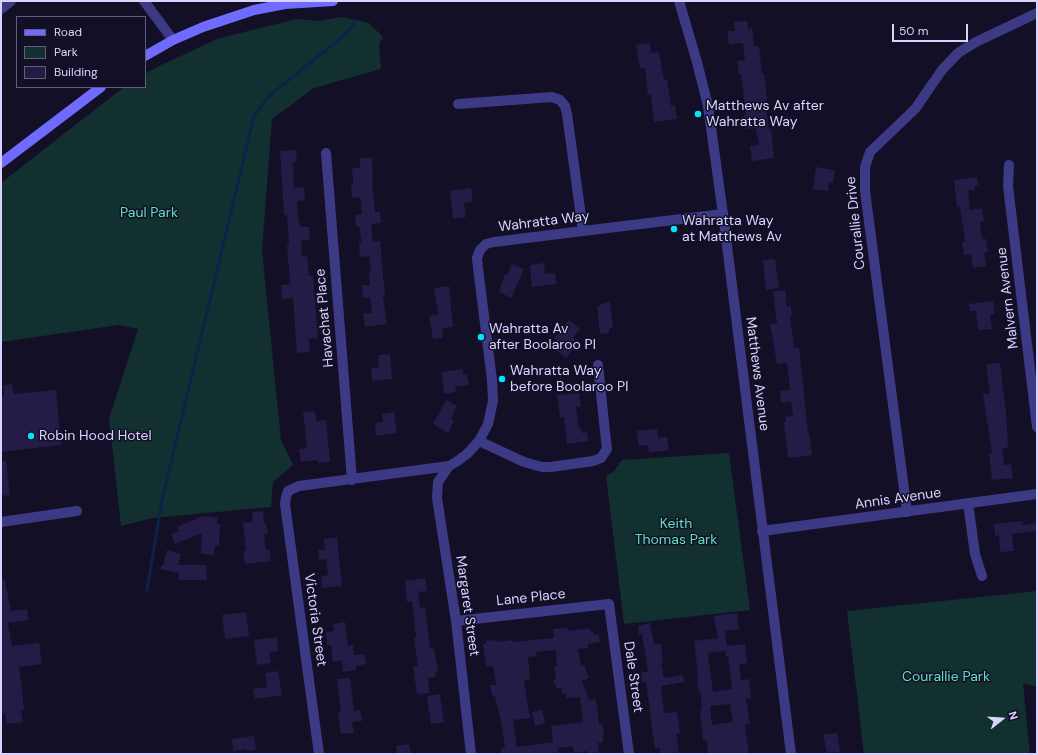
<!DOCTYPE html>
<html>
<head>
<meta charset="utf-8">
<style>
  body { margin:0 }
  #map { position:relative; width:1038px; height:755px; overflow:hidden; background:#130f26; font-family:"DM Sans",sans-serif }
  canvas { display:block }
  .frame { position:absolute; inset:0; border:2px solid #d9d4ff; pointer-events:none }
  .legend { position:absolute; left:16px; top:16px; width:130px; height:72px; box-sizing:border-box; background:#130f26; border:1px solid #625e7d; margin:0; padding:5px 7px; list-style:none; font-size:12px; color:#d9d4ff }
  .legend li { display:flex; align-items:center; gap:8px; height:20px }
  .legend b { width:20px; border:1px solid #625e7d }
  .north { position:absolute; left:982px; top:699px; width:40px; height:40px; -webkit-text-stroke:3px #130f26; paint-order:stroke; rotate:73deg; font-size:11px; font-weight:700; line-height:16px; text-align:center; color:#d9d4ff }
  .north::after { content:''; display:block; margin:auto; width:14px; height:18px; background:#d9d4ff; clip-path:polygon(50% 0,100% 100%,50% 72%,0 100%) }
  .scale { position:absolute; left:892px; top:24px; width:76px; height:18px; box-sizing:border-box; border:2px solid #d9d4ff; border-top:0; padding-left:5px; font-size:12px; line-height:14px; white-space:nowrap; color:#d9d4ff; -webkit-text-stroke:3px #130f26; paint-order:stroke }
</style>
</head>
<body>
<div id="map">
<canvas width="1038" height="755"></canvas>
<div class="frame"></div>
<ul class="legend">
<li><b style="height:5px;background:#6f6bff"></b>Road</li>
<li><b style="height:11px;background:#12302f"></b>Park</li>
<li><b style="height:11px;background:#241b47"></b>Building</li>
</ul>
<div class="north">N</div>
<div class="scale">50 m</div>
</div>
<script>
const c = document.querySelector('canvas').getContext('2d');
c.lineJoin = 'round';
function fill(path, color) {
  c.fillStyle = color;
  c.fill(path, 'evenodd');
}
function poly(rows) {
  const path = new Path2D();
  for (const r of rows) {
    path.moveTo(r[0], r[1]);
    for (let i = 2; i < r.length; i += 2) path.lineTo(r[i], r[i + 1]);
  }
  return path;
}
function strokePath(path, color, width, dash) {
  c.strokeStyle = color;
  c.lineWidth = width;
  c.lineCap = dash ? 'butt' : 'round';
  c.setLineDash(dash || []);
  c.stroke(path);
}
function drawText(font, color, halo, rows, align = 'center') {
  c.font = font + ' "DM Sans",sans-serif';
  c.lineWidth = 3;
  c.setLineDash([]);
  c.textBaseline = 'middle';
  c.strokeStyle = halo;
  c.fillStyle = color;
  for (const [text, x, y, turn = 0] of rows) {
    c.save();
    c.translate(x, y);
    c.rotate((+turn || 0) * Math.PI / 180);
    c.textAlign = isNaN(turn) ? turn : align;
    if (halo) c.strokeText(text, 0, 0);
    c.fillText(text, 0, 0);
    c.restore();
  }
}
const green = poly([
  [342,17,369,23,383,37,379,45,381,69,314,88,272,119,262,250,281,440,293,465,273,482,271,507,153,518,121,526,109,419,138,329,119,325,1,342,1,183,124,87,145,87,145,74,155,68,217,39,252,30,297,19,318,21],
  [729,453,750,610,624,624,606,476,614,471,622,460],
  [1037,591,1037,687,1023,683,1030,754,864,754,847,611]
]);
const stream = poly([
  [147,590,162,500,254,116,269,96,347,33,355,22]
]);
const building = poly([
  [747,21,748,29,752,28,754,46,759,46,762,74,764,74,767,99,765,99,769,129,771,129,774,158,752,161,750,146,759,145,756,128,746,129,744,115,746,115,741,74,739,74,737,61,745,60,743,43,729,44,727,31,735,31,734,22],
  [650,43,651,53,659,52,664,80,667,79,671,106,675,105,677,119,654,122,651,95,648,95,645,68,640,69,636,45],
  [296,150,297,162,293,162,294,188,304,187,305,200,297,201,298,218,300,227,309,227,310,240,301,241,302,257,307,256,309,276,313,276,318,338,309,339,310,352,297,353,293,298,282,299,281,285,290,284,287,245,289,245,287,215,284,215,280,151],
  [360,158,372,158,373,179,372,179,375,212,380,212,381,223,371,224,373,242,380,241,385,296,383,296,387,324,365,327,363,314,372,313,370,298,363,298,362,285,370,285,369,272,371,272,369,256,360,257,359,243,362,243,359,226,356,226,355,215,362,214,360,197,352,198,351,184,353,184,352,168,360,168],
  [816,167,835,170,833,183,829,182,828,191,813,189],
  [977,177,978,185,975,186,975,190,968,191,970,210,982,208,984,221,980,221,982,239,986,239,988,252,984,253,986,266,973,268,971,254,964,255,962,242,965,241,960,207,957,207,954,180],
  [471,188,473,202,464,203,466,217,453,219,450,191],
  [775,259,779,288,766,290,763,260],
  [544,263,545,274,555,273,556,284,532,287,530,265],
  [512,264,524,269,511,298,499,292,505,274,507,275],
  [449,286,453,327,442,328,443,338,433,339,429,316,438,314,434,288],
  [785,290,787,307,791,306,792,317,790,317,794,348,799,347,808,433,809,433,812,455,788,458,784,422,786,422,785,417,793,416,791,401,781,403,780,391,790,390,787,363,777,364,770,324,777,323,773,292],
  [993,301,995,314,990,315,992,329,978,330,976,311,970,311,969,304],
  [610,302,613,328,609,329,609,333,600,334,597,307,601,306,600,304],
  [569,320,580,329,573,337,575,339,572,342,576,346,566,358,556,350,561,345,554,338],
  [390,354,392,379,372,381,371,368,379,368,378,355],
  [1000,363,1006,413,1008,448,1002,449,1004,465,1011,464,1013,478,992,480,989,453,992,453,983,394,990,394,986,364],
  [463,369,463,375,467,374,469,385,455,387,456,392,444,394,442,372],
  [12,384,14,394,56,390,61,445,1,452,1,396,4,395,3,385],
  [579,393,581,406,576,407,579,429,581,428,582,433,587,432,588,441,567,444,564,417,560,418,557,395],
  [446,400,457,406,451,419,454,421,448,433,433,424],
  [315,411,316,421,326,420,330,462,318,463,318,460,301,462,299,449,307,448,303,412],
  [394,412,397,433,376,436,375,423,383,422,382,414],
  [657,429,658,438,667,437,669,450,649,453,648,445,639,446,637,431],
  [1,461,6,461,10,495,1,496],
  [263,511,264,523,266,523,268,534,264,534,266,549,269,549,271,561,245,564,243,551,246,551,243,523,253,522,252,512],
  [203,516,217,517,217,524,220,524,219,546,215,546,214,555,201,554,202,533,175,544,171,534,179,531,177,527],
  [1022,521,1023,525,1037,523,1037,531,1012,534,1014,551,1000,552,999,535,995,536,994,524],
  [337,537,342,586,322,588,321,576,328,575,326,559,319,560,318,550,325,550,324,539],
  [167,550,181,554,178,565,206,565,207,580,179,580,179,573,160,569,161,566,163,566],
  [425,578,427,591,418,592,420,608,425,607,430,649,434,648,438,672,435,672,436,677,428,678,429,693,417,694,413,667,418,666,414,638,416,637,412,602,407,602,405,581],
  [1,580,5,580,11,611,27,609,28,620,8,623,12,646,39,643,42,664,19,667,23,698,24,710,21,711,23,722,7,724,5,714,3,714,1,704],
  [246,612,249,636,225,639,222,615],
  [737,613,739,629,725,631,727,646,745,644,747,663,739,664,741,680,749,679,750,687,751,698,746,699,750,724,745,725,749,754,708,754,707,741,703,740,700,710,702,710,700,690,698,690,697,675,698,675,694,641,718,638,714,616],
  [725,651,726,657,728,656,732,689,713,692,708,653],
  [730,704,733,722,712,725,710,706],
  [345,622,348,646,353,645,354,655,364,654,366,664,356,666,356,670,343,672,342,660,333,662,331,645,327,645,326,632,334,631,333,624],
  [650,623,654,645,661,644,663,662,661,663,664,678,683,675,684,682,661,686,661,689,664,713,677,712,680,733,676,733,679,754,660,754,660,748,655,749,646,682,642,683,641,672,648,672,642,634,639,635,638,626],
  [568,628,569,631,590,628,590,631,593,631,594,635,599,634,600,642,588,644,588,648,578,649,581,666,584,665,589,678,582,681,589,700,596,699,599,724,602,724,604,736,603,736,603,742,598,743,599,754,588,754,587,751,574,753,573,746,558,748,559,754,501,754,501,749,505,748,502,727,497,703,496,703,495,696,492,696,490,685,496,685,493,666,486,667,483,644,486,644,486,641,497,640,497,642,512,640,512,642,554,638,553,629],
  [556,650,557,667,554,667,556,679,553,680,557,689,562,688,562,694,566,693,566,698,580,697,583,722,551,726,553,742,517,747,513,720,530,718,524,680,530,679,528,657,537,656,536,652],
  [277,637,278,651,269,652,271,663,257,665,254,640],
  [278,671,282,695,255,699,253,689,267,687,265,673],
  [350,678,354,711,360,710,362,721,352,722,354,733,341,734,338,713,341,712,337,679],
  [440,694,444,722,431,724,427,696],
  [542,710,545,723,535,726,532,712],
  [837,733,840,752,827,753,823,734],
  [254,736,256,750,247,751,247,749,233,751,232,739],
  [409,744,411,754,397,754,396,746]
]);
const minor = poly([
  [144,1,173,40],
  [1,9,11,1],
  [458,104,552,97,560,100,565,106,567,114,583,231],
  [326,153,352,480],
  [1009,165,1008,186,1037,427],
  [479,441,524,462,542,467,551,467,593,461,601,458,607,449,606,441,598,365],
  [449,466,438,482,437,498,456,621,471,754],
  [968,503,975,554,982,576],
  [907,512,865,191,865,167,870,152,915,109,942,70,958,53,976,42,1037,13],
  [1,522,77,511],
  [762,531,1037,494],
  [456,621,609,604,629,754],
  [319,754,285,504,286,497,288,491,299,486,449,466,456,462,467,454,479,441,488,424,493,401,492,380,478,268,477,258,480,250,486,244,494,242,583,231,723,214]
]);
const tertiary = poly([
  [679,1,697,62,708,106,723,214,791,754]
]);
const secondary = poly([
  [145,56,173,40,203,27,254,10,285,4,333,1],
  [1,163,101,87]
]);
const markers = [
  [698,114,4,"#00e5ff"],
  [674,229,4,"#00e5ff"],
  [481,337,4,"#00e5ff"],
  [502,379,4,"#00e5ff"],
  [31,436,4,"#00e5ff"]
];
const poiNames = [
  ["Matthews Av after",706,106],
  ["Wahratta Way",706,122],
  ["Wahratta Way",682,221],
  ["at Matthews Av",682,237],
  ["Wahratta Av",489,329],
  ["after Boolaroo Pl",489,345],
  ["Wahratta Way",510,371],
  ["before Boolaroo Pl",510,387],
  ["Robin Hood Hotel",39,436]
];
const parkNames = [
  ["Paul Park",149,213],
  ["Keith",676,524],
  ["Thomas Park",676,540],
  ["Courallie Park",946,677]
];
const streetNames = [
  ["Wahratta Way",544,222,-7],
  ["Courallie Drive",856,223,-96],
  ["Malvern Avenue",1008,298,-97],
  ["Havachat Place",325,318,-95],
  ["Matthews Avenue",757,374,83],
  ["Annis Avenue",898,499,-8],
  ["Lane Place",531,598,-6],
  ["Margaret Street",467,606,82],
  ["Victoria Street",315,620,82],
  ["Dale Street",633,677,82]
];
fill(green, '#12302f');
strokePath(stream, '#0c2248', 3);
fill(building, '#241b47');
strokePath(minor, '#3d3a85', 10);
strokePath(tertiary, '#3d3a85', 10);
strokePath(secondary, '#6f6bff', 10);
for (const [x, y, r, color] of markers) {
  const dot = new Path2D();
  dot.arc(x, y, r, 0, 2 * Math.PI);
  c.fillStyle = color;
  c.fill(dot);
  strokePath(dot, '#130f26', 1.5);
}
drawText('14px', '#d9d4ff', '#130f26', poiNames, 'left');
drawText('14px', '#5fe0c0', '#130f26', parkNames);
drawText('14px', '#d9d4ff', '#130f26', streetNames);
</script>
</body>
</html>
